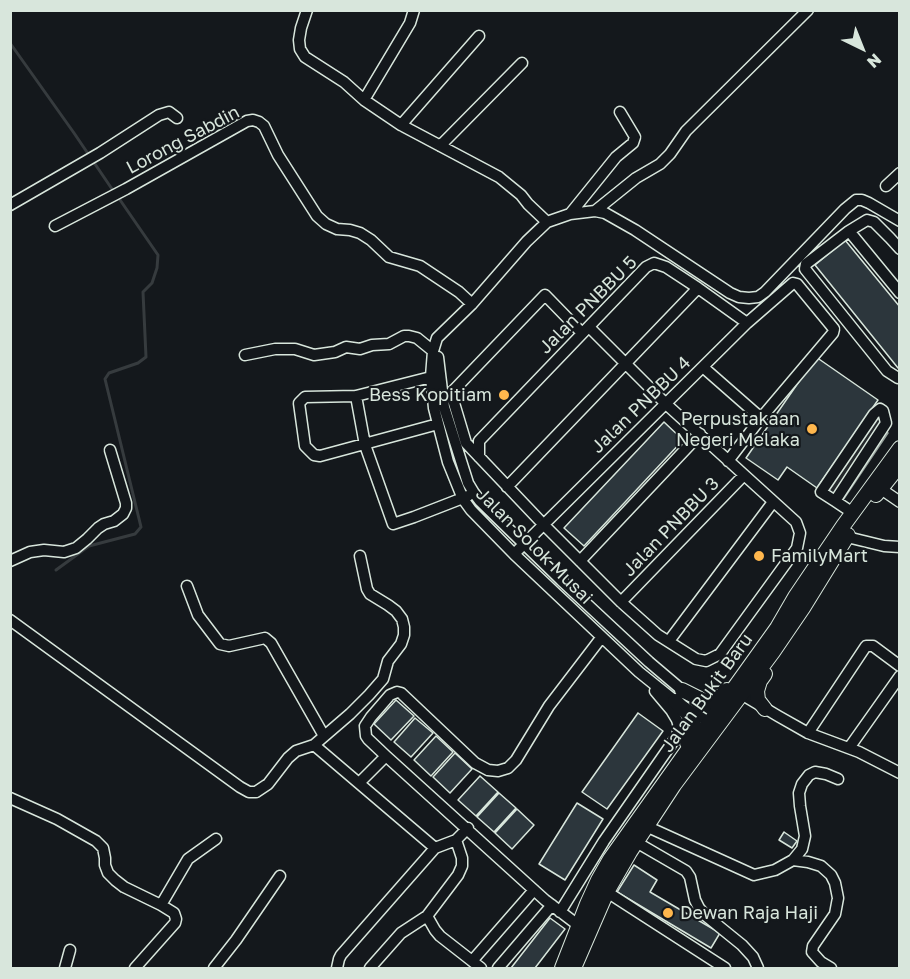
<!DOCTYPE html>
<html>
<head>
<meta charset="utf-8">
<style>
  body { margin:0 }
  #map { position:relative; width:910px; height:979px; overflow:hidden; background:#14181c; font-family:"Golos Text",sans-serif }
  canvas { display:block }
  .frame { position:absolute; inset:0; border:12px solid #d8e6dc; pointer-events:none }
  .north { position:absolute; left:832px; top:18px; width:60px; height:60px; -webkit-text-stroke:4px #14181c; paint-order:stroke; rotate:137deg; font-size:16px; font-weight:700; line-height:24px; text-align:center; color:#d8e6dc }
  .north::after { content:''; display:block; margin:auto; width:21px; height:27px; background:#d8e6dc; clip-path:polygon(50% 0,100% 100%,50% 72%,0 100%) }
</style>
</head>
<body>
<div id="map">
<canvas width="910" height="979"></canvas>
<div class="frame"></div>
<div class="north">N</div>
</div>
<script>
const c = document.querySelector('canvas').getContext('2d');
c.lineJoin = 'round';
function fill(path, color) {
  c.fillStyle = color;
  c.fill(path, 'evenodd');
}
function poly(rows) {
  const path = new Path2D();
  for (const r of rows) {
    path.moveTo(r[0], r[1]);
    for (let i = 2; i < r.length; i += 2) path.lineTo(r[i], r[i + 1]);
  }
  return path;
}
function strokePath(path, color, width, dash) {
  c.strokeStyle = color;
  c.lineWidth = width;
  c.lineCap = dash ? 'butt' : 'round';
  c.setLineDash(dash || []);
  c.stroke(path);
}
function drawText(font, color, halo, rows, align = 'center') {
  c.font = font + ' "Golos Text",sans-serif';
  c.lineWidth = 4.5;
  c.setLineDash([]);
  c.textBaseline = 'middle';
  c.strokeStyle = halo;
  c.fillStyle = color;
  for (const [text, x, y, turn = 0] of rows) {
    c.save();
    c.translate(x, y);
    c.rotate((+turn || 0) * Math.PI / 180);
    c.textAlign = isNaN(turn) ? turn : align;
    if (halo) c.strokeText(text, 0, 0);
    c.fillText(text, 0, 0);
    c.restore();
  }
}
const parking = poly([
  [875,409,888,433,843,500,822,486,875,409]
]);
const stream = poly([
  [10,43,74,133,114,192],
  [56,570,89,546,135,534,141,527,105,379,109,373,138,363,146,357,143,292,152,283,157,268,158,255,118,197]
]);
const building = poly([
  [845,240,900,307,900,367,898,368,815,265,845,240],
  [816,357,878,400,817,488,787,467,778,480,746,458,816,357],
  [664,422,683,440,584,546,564,528,664,422],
  [396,700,414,716,391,740,374,724,396,700],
  [638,713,663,731,607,809,582,792,638,713],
  [415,718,433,733,411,757,394,742,415,718],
  [436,736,453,752,431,776,414,760,436,736],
  [455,753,472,769,450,793,433,777,455,753],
  [480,776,498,792,476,816,458,800,480,776],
  [499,793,516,808,494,832,477,817,499,793],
  [577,803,603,819,565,880,539,864,577,803],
  [517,809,534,825,512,849,495,833,517,809],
  [784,832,797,841,792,848,779,840,784,832],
  [634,865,657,880,650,892,720,933,711,948,617,892,634,865],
  [550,918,565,929,535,968,511,968,550,918]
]);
const minor = poly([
  [307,10,301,28,299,40,300,49,305,57,344,82,364,100,401,125,499,177,521,195,528,204,547,222],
  [364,100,410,23,414,10],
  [401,125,479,36],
  [440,146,522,63],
  [886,186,900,173],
  [10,205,100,153,159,115,169,112,177,118],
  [595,211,636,178,660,164,670,154,686,131,808,10],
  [570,214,616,157,633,143,635,137,620,112],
  [55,226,126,189,247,121,253,120,259,122,264,126,278,155,317,216,326,224,337,229,350,230,360,233,371,240,389,257,420,266,459,292,472,304],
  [849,231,900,293],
  [900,249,890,238,874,222,867,220,849,231,806,264,805,269,887,371,898,378,900,377],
  [582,333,545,295,451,393,466,443,543,524,621,602,658,635,696,659,706,661,720,654,797,548,800,533,796,522,666,404,589,327],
  [245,355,275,349,295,349,314,355,335,352,346,347,360,349,372,345,389,344,404,336,409,336,417,338,433,351],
  [438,357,444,407,468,483,474,493,480,501,561,580,649,662,682,690,721,717],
  [704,368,761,418],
  [431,377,356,396,305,397,299,403,305,446,314,455,320,456,438,424],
  [356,396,365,445,393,524,414,517,468,496],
  [479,457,479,441,646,267,654,263,666,267,698,288,747,323],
  [507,487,698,288],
  [881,489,900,502],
  [835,501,886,423,883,411,880,409,874,414,821,492,835,501,853,513],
  [847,537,884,546,900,547],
  [514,554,747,323,793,283,797,284,834,329,833,333,761,418,728,461],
  [10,561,30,552,44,550,64,552,76,548,87,539,98,528,104,524,114,521,123,514,126,508,126,503,110,450],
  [580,561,700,434],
  [187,586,198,615,220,644,229,646,265,638,271,643,324,736],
  [621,602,744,475],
  [10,620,240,787,249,792,256,792,268,784,288,758,296,751,314,745,350,714,369,695,383,679,388,661,401,644,404,635,404,627,402,619,396,611,388,605,370,594,367,589,360,556],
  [669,641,773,502],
  [736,691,778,716,808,733,859,752,900,773],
  [715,726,675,701,639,672,514,554,471,510,463,499,448,462,434,408,431,377,433,351,437,338,472,304,527,241,547,222,570,214,595,211,605,213,635,230,730,293,739,297,749,298,758,297,765,292,845,209,856,200,862,200,869,203,900,221],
  [808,733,866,646,873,646,900,666],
  [314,745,435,848],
  [849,748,900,676],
  [359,783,386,756],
  [10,798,57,819,96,841,103,848,105,858,105,865,108,873,115,880,124,887,161,905,174,913,176,919,175,923,135,968],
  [648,827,754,875,775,870,793,860,808,862,821,866,831,875,835,883,838,898,835,914,813,946,812,952,821,962,831,968],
  [456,840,462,858,462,866,458,875,427,916,435,930,440,936,481,968],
  [636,842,686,871,690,877,695,900,699,908,705,915,742,945,753,957,758,968],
  [793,860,802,849,805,836,800,806,799,793,802,784,809,775,815,772,826,774,838,779],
  [607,892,725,968],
  [161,905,188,859,216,839],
  [560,912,604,841,677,736,679,727,677,720,671,710,655,691],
  [586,927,574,922,545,900,386,756,368,739,366,736,365,726,371,717,390,695,397,692,401,693,475,763,488,770,498,771,508,768,516,760,549,706,601,638],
  [472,961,534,890],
  [65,968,70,950],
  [214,968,236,940,280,876],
  [337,968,339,959,341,955,435,848,456,840,468,828],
  [370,968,401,933,427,916],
  [498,968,552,905]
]);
const major = poly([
  [876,495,900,465],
  [682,690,702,700,710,701,716,700,720,697,727,690],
  [675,701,687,713,692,720,694,726,693,733,687,743],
  [765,709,758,700,757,691,760,681,765,674],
  [562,968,587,904,598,880,610,859,689,748,709,723,777,628,795,597,843,526,900,448],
  [574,968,607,892,630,852,674,785,773,652,803,608,848,535]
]);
const markers = [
  [504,395,6,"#ffb74d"],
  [812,429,6,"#ffb74d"],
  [759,556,6,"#ffb74d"],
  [668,913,6,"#ffb74d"]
];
const streetNames = [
  ["Lorong Sabdin",183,140,-28],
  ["Jalan PNBBU 5",588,305,-45],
  ["Jalan PNBBU 4",641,405,-44],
  ["Jalan PNBBU 3",671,527,-46],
  ["Jalan Solok Musai",534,546,45],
  ["Jalan Bukit Baru",707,693,-54]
];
const poiNames = [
  ["Bess Kopitiam",492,395],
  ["Perpustakaan",800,419],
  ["Negeri Melaka",800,440],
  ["FamilyMart",771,556,"left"],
  ["Dewan Raja Haji",680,913,"left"]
];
fill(parking, '#24282b');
strokePath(parking, '#939e99', 1.5);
strokePath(stream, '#363b3e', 3);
fill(building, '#2c363c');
strokePath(building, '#d8e6dc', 1.5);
strokePath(minor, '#d8e6dc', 13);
strokePath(major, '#d8e6dc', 16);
strokePath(minor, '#14181c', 10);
strokePath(major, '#14181c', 14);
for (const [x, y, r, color] of markers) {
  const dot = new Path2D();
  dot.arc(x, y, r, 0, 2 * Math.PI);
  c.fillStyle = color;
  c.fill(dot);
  strokePath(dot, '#14181c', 2);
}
drawText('18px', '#d8e6dc', '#14181c', streetNames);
drawText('18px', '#d8e6dc', '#14181c', poiNames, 'right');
</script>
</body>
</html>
